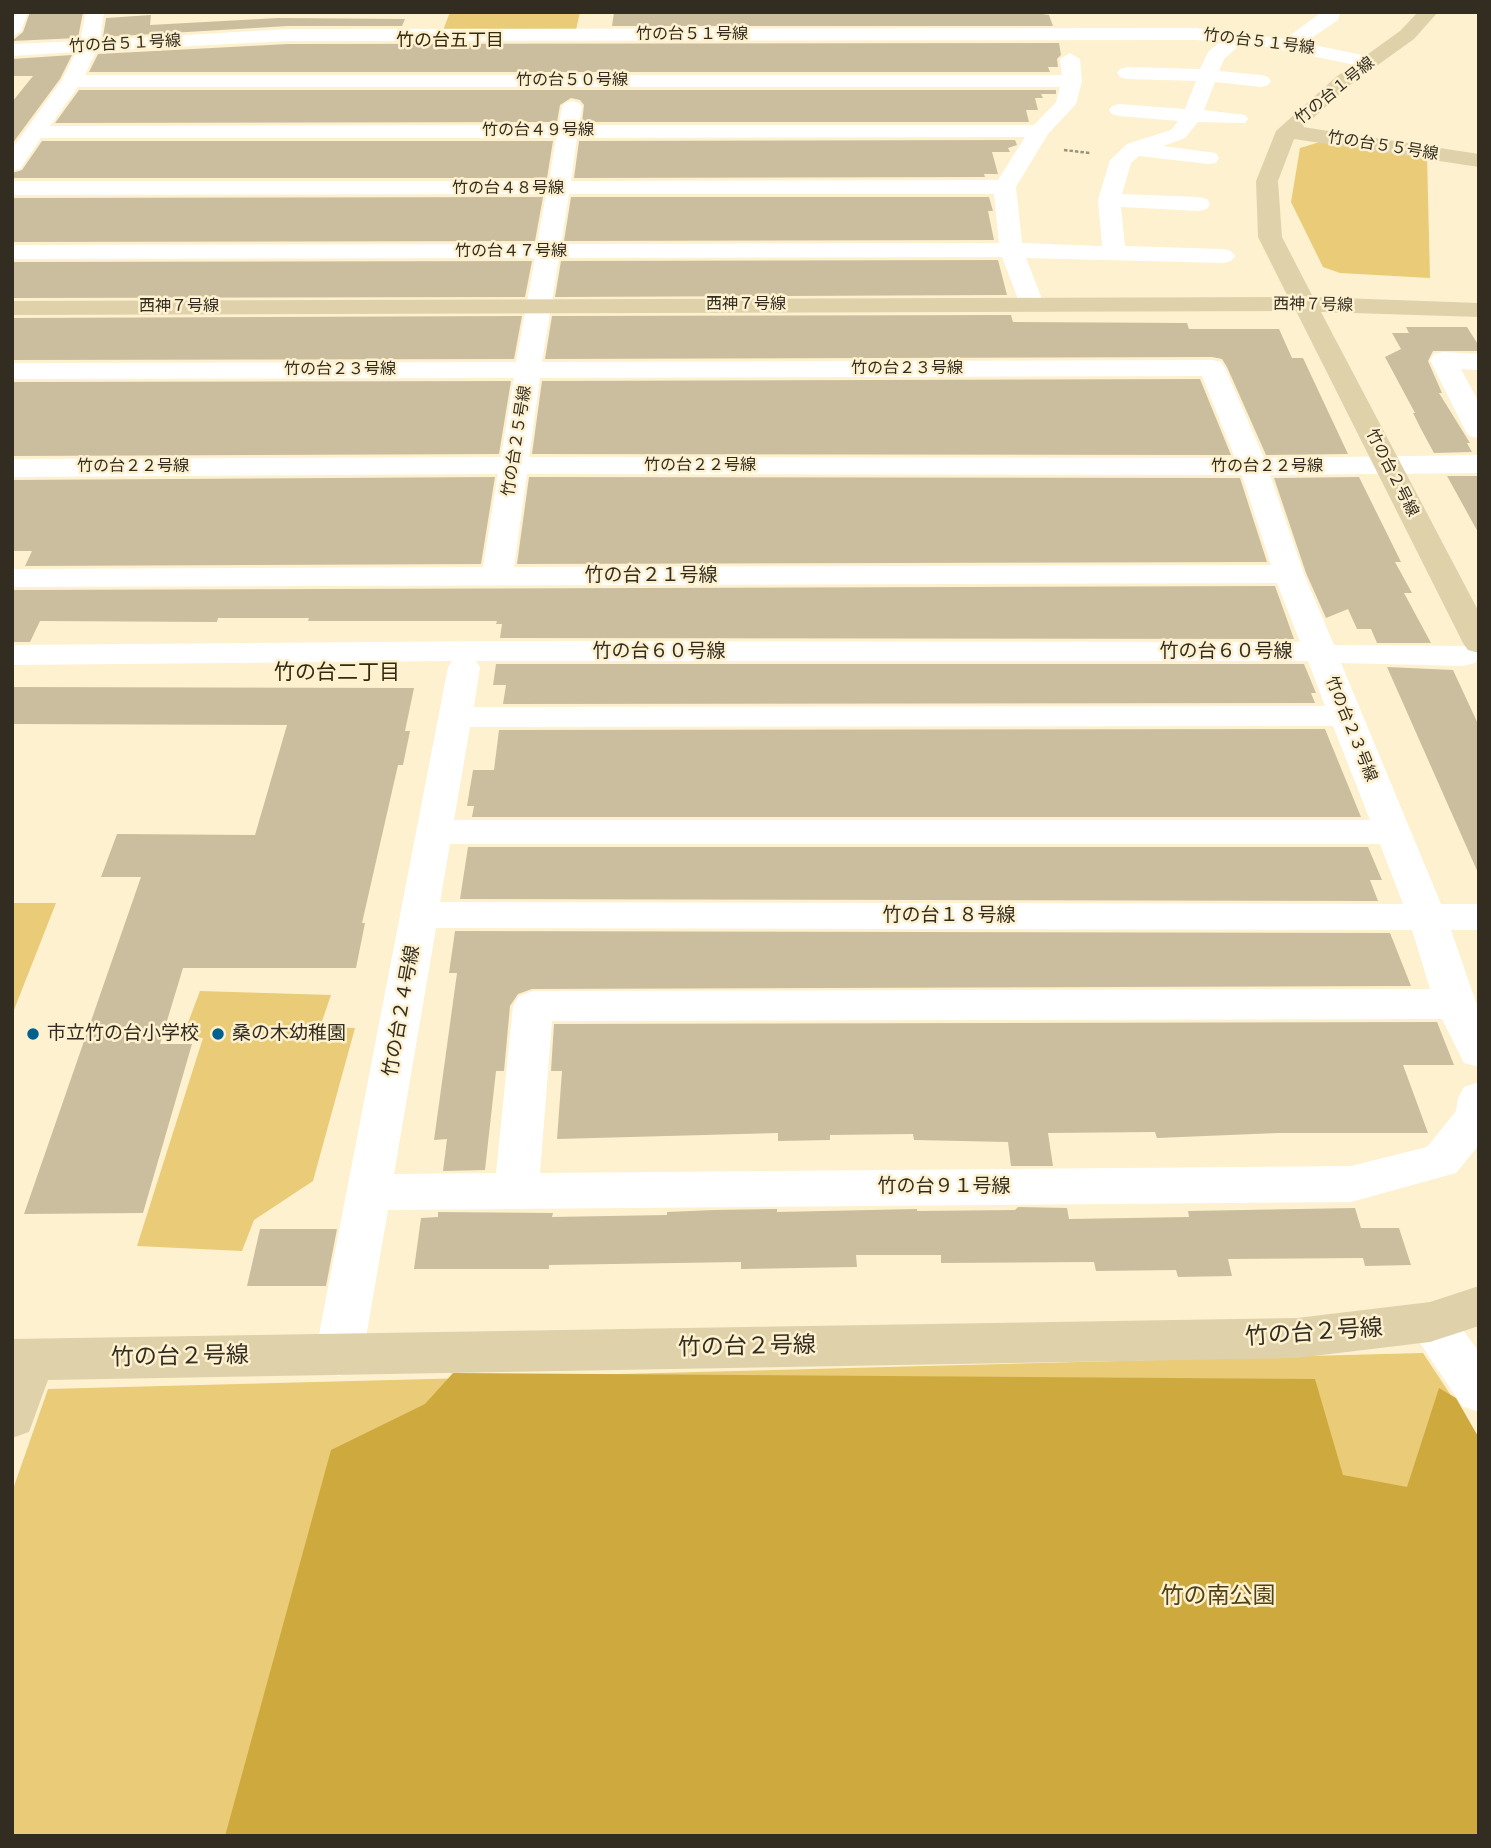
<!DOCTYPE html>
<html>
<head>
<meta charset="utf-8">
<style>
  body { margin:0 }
  #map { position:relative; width:1491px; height:1848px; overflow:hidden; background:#fef1d0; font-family:"Fira Sans",sans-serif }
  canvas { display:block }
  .frame { position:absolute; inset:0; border:14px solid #322d20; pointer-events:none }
</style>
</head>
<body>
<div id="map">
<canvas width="1491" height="1848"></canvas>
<div class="frame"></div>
</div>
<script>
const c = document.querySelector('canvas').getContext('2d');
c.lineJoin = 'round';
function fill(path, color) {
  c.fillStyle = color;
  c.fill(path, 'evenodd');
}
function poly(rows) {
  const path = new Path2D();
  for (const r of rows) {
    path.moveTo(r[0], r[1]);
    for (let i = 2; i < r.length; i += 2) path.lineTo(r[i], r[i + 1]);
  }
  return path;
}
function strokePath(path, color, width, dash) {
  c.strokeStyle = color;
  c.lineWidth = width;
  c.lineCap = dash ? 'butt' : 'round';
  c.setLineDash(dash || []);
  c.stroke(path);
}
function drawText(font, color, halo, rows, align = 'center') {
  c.font = font + ' "Fira Sans","Noto Sans JP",sans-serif';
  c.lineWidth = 5;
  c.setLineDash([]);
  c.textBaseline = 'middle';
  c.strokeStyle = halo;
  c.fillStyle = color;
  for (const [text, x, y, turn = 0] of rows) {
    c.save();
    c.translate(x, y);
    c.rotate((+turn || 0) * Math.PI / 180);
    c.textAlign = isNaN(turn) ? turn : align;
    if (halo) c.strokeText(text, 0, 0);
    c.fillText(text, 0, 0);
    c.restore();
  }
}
const green = poly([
  [450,12,580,12,576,30,442,33],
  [1320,142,1427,156,1430,278,1340,273,1323,267,1291,202,1300,148],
  [12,903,56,903,12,1015],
  [200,991,331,995,320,1027,355,1028,313,1181,254,1220,242,1251,137,1246,203,1038,183,1036],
  [1423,1353,1479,1438,1479,1836,12,1836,12,1492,48,1389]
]);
const forest = poly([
  [453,1373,1315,1379,1343,1475,1407,1487,1439,1388,1456,1398,1479,1438,1479,1836,225,1836,331,1450,425,1404]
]);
const building = poly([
  [30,12,83,12,78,38,12,41,23,32],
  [614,12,1035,13,1049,15,1053,26,612,26],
  [151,15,150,25,278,18,405,19,402,26,288,26,103,37,106,18],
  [1059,43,1061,55,1057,59,1058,67,1048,67,1050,72,89,72,98,54,288,44],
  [72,55,60,79,12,144,12,102,33,76,12,76,12,59],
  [79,90,1056,90,1056,94,1041,94,1043,98,1035,98,1038,110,1026,110,1029,122,582,122,584,105,580,100,571,98,560,105,557,122,55,123],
  [1015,140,1017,145,1008,148,1010,152,992,152,998,174,984,174,985,177,574,178,579,141],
  [42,141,553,141,547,178,12,178,12,173,22,170],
  [543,197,535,241,12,242,12,198],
  [571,197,989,197,993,211,988,211,994,240,564,241],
  [998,260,1007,295,555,297,561,261],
  [532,261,525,297,12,298,12,262],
  [1011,315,1013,322,1187,323,1189,329,1279,329,1292,358,1303,358,1348,454,1266,455,1227,367,1222,359,1212,357,545,359,552,316],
  [522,316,514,359,12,360,12,318],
  [1406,327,1467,327,1479,346,1479,351,1433,351,1428,361,1442,393,1439,393,1470,443,1467,443,1472,452,1434,453,1421,429,1413,413,1415,413,1385,357,1401,349,1392,333,1409,333],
  [1200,379,1231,455,532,454,542,381],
  [511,381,499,454,12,456,12,382],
  [1447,476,1479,476,1479,534],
  [495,477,481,564,25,566,32,551,12,551,12,480],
  [529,477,1240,478,1267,562,517,564],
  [1359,477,1401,562,1395,562,1412,593,1404,593,1431,643,1377,643,1371,629,1357,629,1348,609,1326,618,1306,573,1274,478],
  [1275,586,1294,639,500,638,502,624,496,624,497,621,308,621,309,618,218,618,217,622,40,621,30,642,12,642,14,590],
  [496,664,1304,664,1316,693,1311,693,1315,703,503,704,506,685,493,685],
  [1387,667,1453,670,1479,726,1479,875],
  [12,687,414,688,405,731,410,731,403,765,398,765,362,923,365,923,356,968,183,968,160,1044,192,1044,143,1213,24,1214,141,877,101,877,117,834,255,835,287,725,12,724],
  [1325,729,1361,817,472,817,474,806,467,806,473,770,494,770,499,730],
  [468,847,1368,847,1382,880,1370,880,1378,901,460,899],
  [455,931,1390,933,1411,986,532,989,518,994,510,1006,504,1071,496,1071,485,1170,443,1171,447,1139,434,1140,457,973,449,973],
  [1437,1022,1454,1065,1403,1065,1428,1133,1278,1133,1157,1138,1155,1132,1048,1133,1053,1166,1011,1166,1008,1142,914,1140,913,1134,830,1135,830,1140,778,1141,778,1133,557,1139,562,1071,551,1071,554,1024],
  [1018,1207,1067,1208,1069,1219,1189,1217,1188,1211,1355,1208,1361,1228,1399,1228,1411,1265,1365,1266,1363,1258,1228,1259,1232,1276,1178,1277,1176,1270,1096,1271,1094,1262,941,1263,941,1255,856,1255,857,1267,741,1269,741,1262,549,1265,549,1269,414,1269,421,1218,438,1217,438,1212,553,1213,552,1217,667,1215,667,1212,714,1210,777,1209,777,1212,917,1209,917,1211,1015,1210],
  [260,1229,337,1229,326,1286,247,1286]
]);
const path = poly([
  [1064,150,1090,153]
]);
const street = poly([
  [12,12,28,12,21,31,12,37,12,12],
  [86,12,104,12,100,40,288,29,1196,28,1285,39,1322,12,1340,12,1338,20,1304,43,1377,58,1380,62,1377,66,1370,68,1268,47,1241,44,1224,59,1219,71,1261,75,1268,77,1271,81,1268,85,1261,87,1215,82,1204,110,1245,115,1248,119,1245,123,1198,122,1185,138,1163,146,1216,153,1219,158,1216,163,1208,164,1139,156,1131,163,1122,194,1199,197,1207,199,1210,204,1207,209,1199,211,1121,207,1125,246,1223,249,1231,251,1235,256,1231,261,1223,263,1026,258,1044,304,1041,309,1032,311,1023,309,1020,304,1002,257,559,258,542,362,1212,360,1221,362,1225,368,1264,458,1479,455,1479,473,1270,475,1304,574,1334,645,1463,646,1475,649,1479,655,1475,663,1463,666,1341,663,1441,904,1479,904,1479,930,1451,930,1479,1011,1479,1067,1464,1063,1442,1019,552,1021,540,1173,1351,1166,1427,1147,1456,1111,1458,1098,1464,1087,1479,1082,1479,1145,1456,1173,1351,1202,388,1210,363,1355,356,1370,339,1376,322,1370,315,1355,448,667,452,661,12,665,12,645,494,641,1300,642,1277,583,12,587,12,569,483,567,498,474,12,477,12,459,501,457,514,378,12,379,12,363,516,362,535,258,12,259,12,245,537,244,546,194,12,195,12,181,549,181,556,138,41,138,20,169,12,170,12,149,62,80,76,52,12,56,12,44,80,41,86,12],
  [1196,40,1220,42,1208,52,1200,69,1127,67,1120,69,1117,73,1120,77,1127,79,1196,81,1185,109,1119,104,1112,106,1109,110,1112,114,1119,116,1178,121,1171,130,1127,144,1110,160,1098,200,1102,246,1022,243,1016,187,1048,134,1076,104,1082,81,1080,59,1070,53,1060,59,1062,75,85,75,96,51,288,41,1196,40],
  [78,87,1060,87,1056,102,1034,125,579,125,582,107,579,103,572,101,565,103,562,107,559,125,50,126,78,87],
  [1025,137,998,180,571,181,577,138,1025,137],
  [569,194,994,194,999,243,561,244,569,194],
  [1202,376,1235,458,529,457,540,378,1202,376],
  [527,474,1242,475,1271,565,514,567,527,474],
  [476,661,1308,661,1325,706,474,707,480,667,476,661],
  [1333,726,1370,820,454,820,470,727,1333,726],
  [450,844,1380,844,1403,904,440,902,450,844],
  [436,928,1412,930,1430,989,533,991,519,996,513,1006,496,1173,394,1174,436,928],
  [1443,352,1479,354,1479,370,1461,369,1479,403,1479,438,1469,436,1465,430,1430,360,1434,354,1443,352],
  [1430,1302,1447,1308,1479,1352,1479,1412,1462,1406,1406,1322,1413,1308,1430,1302]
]);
const secondary = poly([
  [1418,12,1438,12,1414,39,1350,85,1303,127,1479,154,1479,167,1294,139,1278,181,1282,237,1313,297,1479,303,1479,317,1321,312,1479,612,1479,653,1468,650,1463,643,1296,311,12,315,12,301,1288,297,1258,237,1256,181,1276,131,1336,77,1400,31,1418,12],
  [1479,1286,1479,1326,1430,1342,1297,1358,48,1380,29,1432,12,1438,12,1339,1297,1318,1430,1302,1479,1286]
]);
const markers = [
  [33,1034,7,"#006191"],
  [218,1034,7,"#006191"]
];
const farStreetnames = [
  ["竹の台５１号線",692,35],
  ["竹の台５１号線",1259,42,7],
  ["竹の台５１号線",125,44,-3],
  ["竹の台５０号線",572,81],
  ["竹の台１号線",1335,91,-39],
  ["竹の台４９号線",538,131],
  ["竹の台５５号線",1383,146,9],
  ["竹の台４８号線",508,189],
  ["竹の台４７号線",511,252],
  ["西神７号線",746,305],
  ["西神７号線",1313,305,1],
  ["西神７号線",179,307],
  ["竹の台２３号線",907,369],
  ["竹の台２３号線",340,370],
  ["竹の台２５号線",517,441,-81],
  ["竹の台２２号線",700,466],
  ["竹の台２２号線",133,467],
  ["竹の台２２号線",1267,467],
  ["竹の台２号線",1392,473,63],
  ["竹の台２３号線",1351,729,68]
];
const farNeighbourhoodnames = [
  ["竹の台五丁目",450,41]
];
const streetNames = [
  ["竹の台２１号線",651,576],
  ["竹の台６０号線",659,652],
  ["竹の台６０号線",1226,652],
  ["竹の台１８号線",949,916],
  ["竹の台２４号線",402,1011,-80],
  ["竹の台９１号線",944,1187]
];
const poiNames = [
  ["市立竹の台小学校",47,1034],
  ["桑の木幼稚園",232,1034]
];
const neighbourhoodNames = [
  ["竹の台二丁目",337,673]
];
const nearStreetnames = [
  ["竹の台２号線",1314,1333,-4],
  ["竹の台２号線",747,1347,-1],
  ["竹の台２号線",180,1357,-1]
];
const nearParknames = [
  ["竹の南公園",1218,1597]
];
fill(green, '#e9cb78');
fill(forest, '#ceaa3e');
fill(building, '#cabe9e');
strokePath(path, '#9b927b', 2.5, [3.5, 2]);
fill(street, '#fff');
fill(secondary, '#dfd2aa');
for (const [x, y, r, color] of markers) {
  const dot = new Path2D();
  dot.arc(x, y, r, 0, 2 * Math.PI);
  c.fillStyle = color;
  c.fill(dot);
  strokePath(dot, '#fef1d0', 2.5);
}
drawText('16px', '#322d20', '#fef1d0', farStreetnames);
drawText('18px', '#342a0e', '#fef1d0', farNeighbourhoodnames);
drawText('19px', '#322d20', '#fef1d0', streetNames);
drawText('19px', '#322d20', '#fef1d0', poiNames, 'left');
drawText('21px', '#342a0e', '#fef1d0', neighbourhoodNames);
drawText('23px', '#322d20', '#fef1d0', nearStreetnames);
drawText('23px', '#504115', '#fef1d0', nearParknames);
</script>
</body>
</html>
